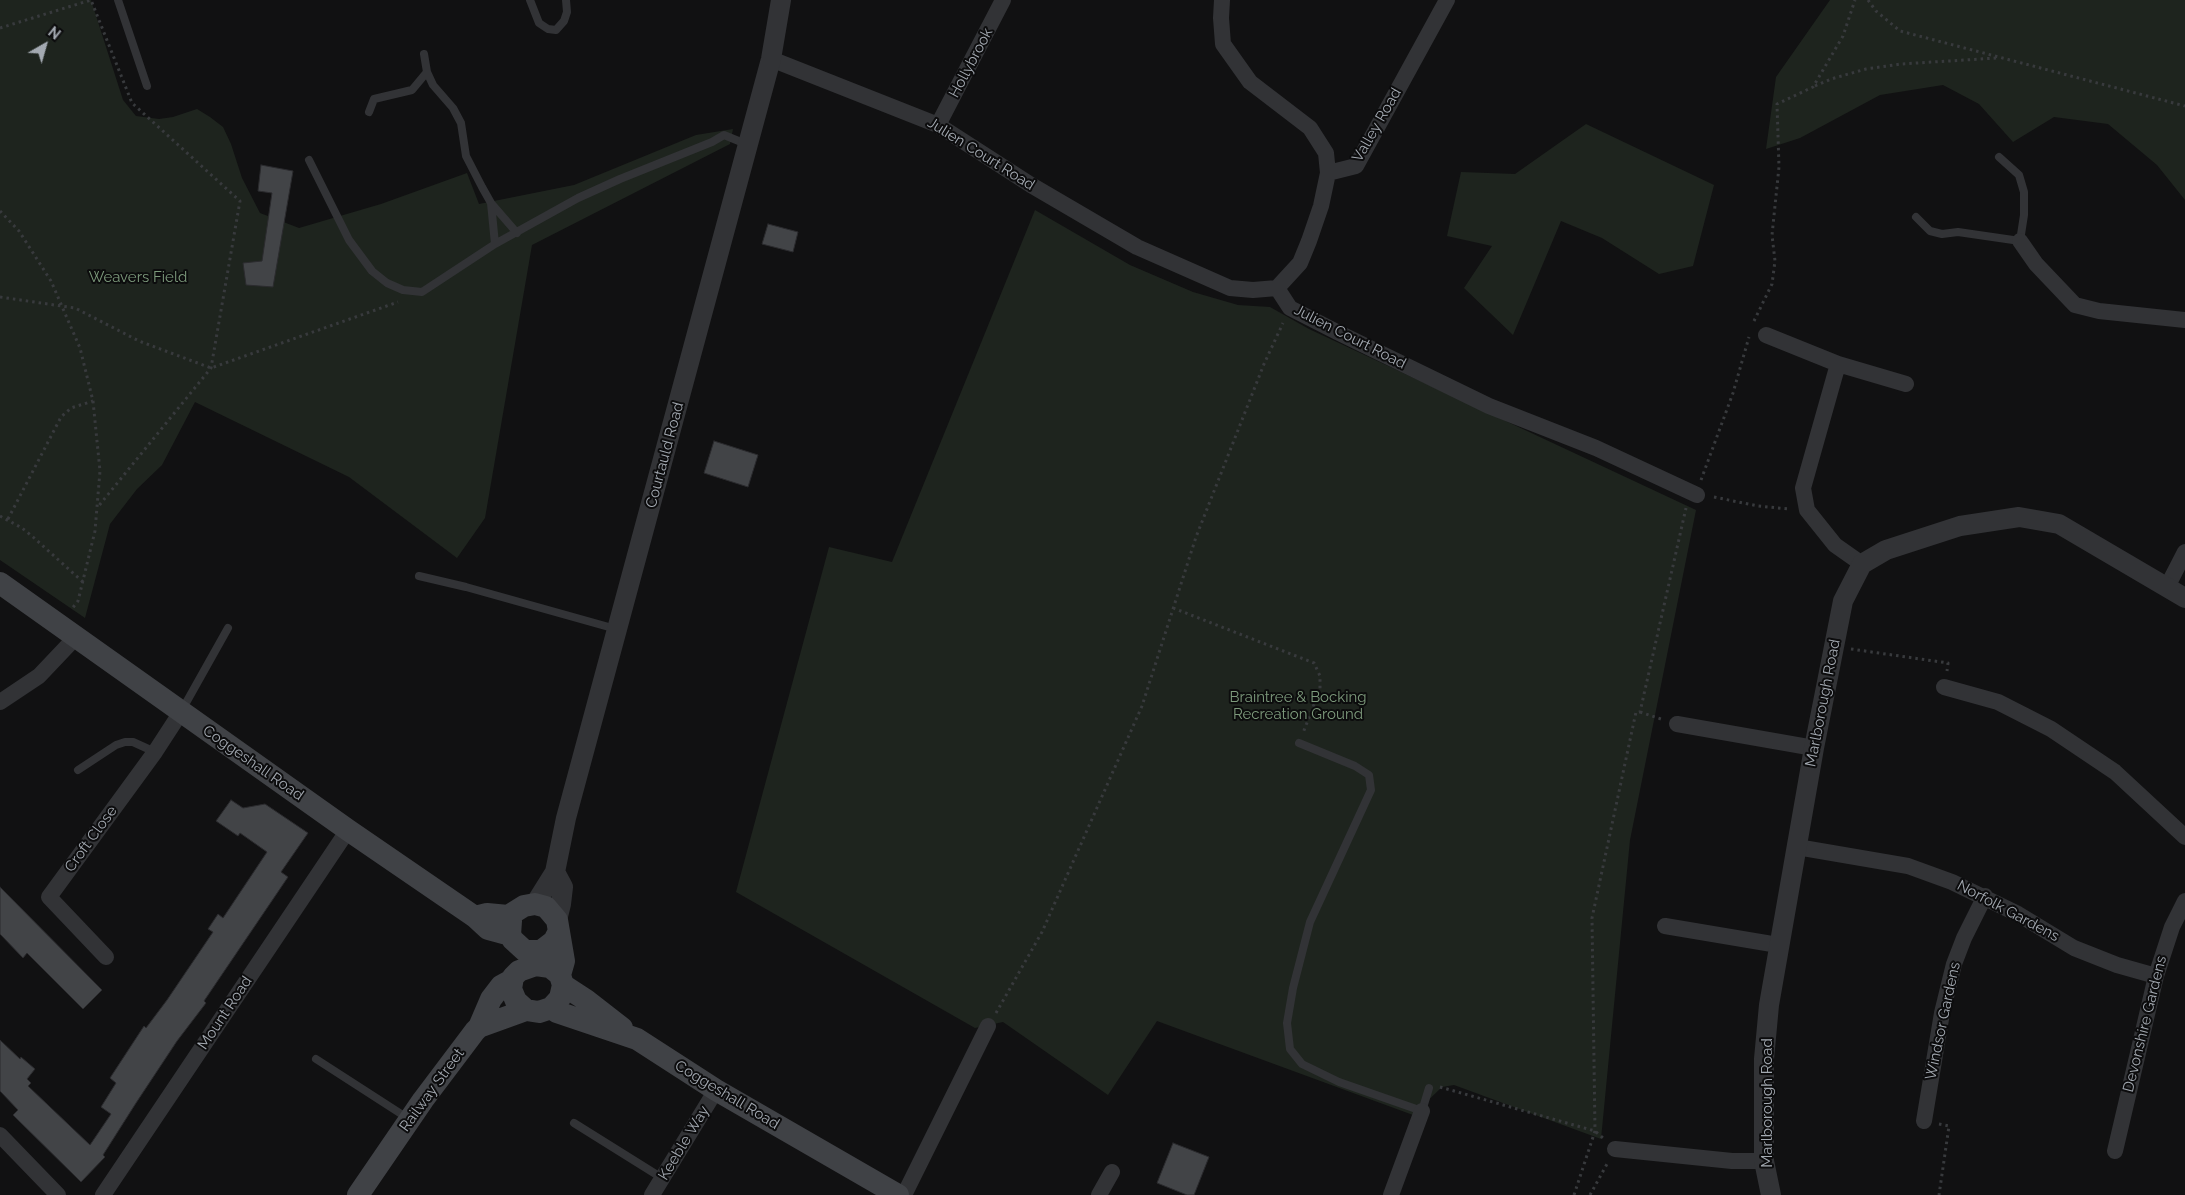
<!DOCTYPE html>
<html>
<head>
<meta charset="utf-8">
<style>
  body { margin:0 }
  #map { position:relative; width:2185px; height:1195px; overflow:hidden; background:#111112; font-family:Raleway,sans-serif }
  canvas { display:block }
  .north { position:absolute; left:20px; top:20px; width:50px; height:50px; -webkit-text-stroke:4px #0c0c0d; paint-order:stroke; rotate:38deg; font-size:14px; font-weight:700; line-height:20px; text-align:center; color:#a3a9b1 }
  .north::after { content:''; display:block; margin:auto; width:18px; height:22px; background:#a3a9b1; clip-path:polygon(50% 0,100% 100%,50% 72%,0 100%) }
</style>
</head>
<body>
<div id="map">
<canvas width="2185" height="1195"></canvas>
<div class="north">N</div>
</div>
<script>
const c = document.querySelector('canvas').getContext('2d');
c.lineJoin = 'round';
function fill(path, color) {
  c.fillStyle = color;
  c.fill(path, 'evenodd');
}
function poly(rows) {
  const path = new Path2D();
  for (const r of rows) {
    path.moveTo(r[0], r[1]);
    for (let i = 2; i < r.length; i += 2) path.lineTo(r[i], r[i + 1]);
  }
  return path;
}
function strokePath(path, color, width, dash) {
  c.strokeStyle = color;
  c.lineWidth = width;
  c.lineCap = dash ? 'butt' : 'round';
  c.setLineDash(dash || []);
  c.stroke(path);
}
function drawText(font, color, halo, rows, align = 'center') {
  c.font = font + ' Raleway,sans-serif';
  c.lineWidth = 4;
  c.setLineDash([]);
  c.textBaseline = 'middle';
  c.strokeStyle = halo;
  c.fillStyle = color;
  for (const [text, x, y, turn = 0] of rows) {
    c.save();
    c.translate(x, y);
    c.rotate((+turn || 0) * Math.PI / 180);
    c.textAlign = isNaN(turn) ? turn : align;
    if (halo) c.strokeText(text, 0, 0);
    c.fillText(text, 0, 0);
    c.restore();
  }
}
const green = poly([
  [0,0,91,0,123,100,136,116,159,119,173,117,197,109,210,117,223,127,231,144,242,178,260,213,299,228,381,204,467,173,479,204,574,185,696,135,733,129,730,144,532,245,485,518,457,558,349,477,195,402,162,465,137,489,110,524,85,618,0,560],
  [1830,0,2185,0,2185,200,2157,165,2108,124,2054,117,2013,142,1979,104,1943,85,1880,95,1800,138,1766,149,1776,77],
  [1586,124,1714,185,1693,266,1659,274,1602,238,1561,221,1513,335,1464,288,1492,246,1447,236,1461,172,1515,174],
  [1035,210,1130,265,1193,292,1238,305,1270,307,1309,329,1696,510,1630,840,1601,1139,1454,1085,1442,1087,1413,1115,1157,1021,1108,1095,1003,1022,975,1028,736,892,829,547,892,562]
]);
const building = poly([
  [261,165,293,171,273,287,246,285,243,263,262,261,272,193,258,191,261,165],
  [768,224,798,232,793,252,762,244,768,224],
  [714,441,758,455,748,487,704,473,714,441],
  [231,800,243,808,265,804,308,833,281,872,288,877,204,1001,206,1003,177,1041,136,1103,103,1155,105,1157,81,1182,13,1115,18,1110,0,1091,0,1040,20,1059,21,1057,35,1069,27,1079,31,1083,28,1086,90,1145,111,1114,101,1107,116,1083,110,1078,144,1026,146,1028,167,1000,213,932,208,929,218,914,223,918,267,852,240,833,238,836,216,821,231,800],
  [0,887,102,990,83,1009,27,953,23,958,0,934,0,887],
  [1173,1143,1209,1157,1194,1195,1187,1195,1157,1183,1173,1143]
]);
const path = poly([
  [1868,0,1876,11,1900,31,2185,106],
  [0,28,91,0,132,103,240,201,211,368,97,508],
  [1815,86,1831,79,1866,69,1901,64,1997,58],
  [0,211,19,231,51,281,80,348,93,401,100,471,95,531,78,601,71,610],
  [0,297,75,308,139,341,211,368,398,302],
  [1754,321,1772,284,1775,261,1772,235,1779,167,1777,104,1813,87,1843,36,1855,0],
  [1701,480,1733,393,1749,337],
  [1714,497,1758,506,1789,509],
  [0,516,22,528,33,537,83,582],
  [8,519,61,417,71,408,93,401],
  [1173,608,1314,663,1320,676,1320,689,1303,733],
  [1851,649,1948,663,1947,671],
  [1640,712,1661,719],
  [996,1013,1042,932,1142,706,1196,537,1264,364,1283,323],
  [1440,1087,1595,1131,1603,1138],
  [1939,1124,1949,1126,1939,1195],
  [1574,1195,1595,1131,1592,918,1636,712,1640,712,1686,508],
  [1590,1195,1607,1164]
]);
const service = poly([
  [118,0,147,86],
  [530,0,539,23,548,29,556,30,564,21,567,12,566,0],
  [424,54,427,72,433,85,453,108,461,123,466,156,482,187,491,203,517,233],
  [369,112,374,99,412,90,427,72],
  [309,160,349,240,372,271,387,283,403,290,422,292,495,244,578,198,620,179,712,142,724,135,746,144],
  [491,203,495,244],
  [1916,217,1930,231,1942,234,1958,232,2020,241,2024,215,2024,192,2019,175,1999,157],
  [419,576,466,587,616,629],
  [182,710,228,628],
  [1299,743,1355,766,1369,775,1371,790,1310,922,1293,988,1287,1023,1290,1049,1302,1064,1339,1082,1422,1111,1429,1088],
  [78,770,116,745,125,742,133,742,155,752],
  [316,1059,409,1119],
  [574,1123,662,1178]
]);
const minor = poly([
  [1222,0,1221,18,1223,44,1250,82,1310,128,1326,153,1328,173,1321,206,1309,241,1300,263,1277,288],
  [771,59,938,125,1031,185,1137,247,1230,288,1253,290,1277,288],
  [938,125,1003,0],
  [1328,173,1356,166,1447,0],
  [2020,241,2036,264,2075,305,2099,311,2185,320],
  [1277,288,1290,308,1337,332,1489,406,1596,448,1697,495],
  [1766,335,1838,364,1803,488,1807,510,1835,545,1862,564],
  [1838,364,1906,384],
  [2167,587,2185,552],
  [1944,687,1998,702,2051,729,2115,772,2185,837],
  [0,702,39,676,76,637],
  [1677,724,1814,748],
  [1797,847,1908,866,1952,882,2018,914,2074,948,2117,965,2156,976],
  [1665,926,1778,945],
  [106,957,49,897,155,752,181,712],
  [1924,1121,1942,1013,1954,964,1964,938,1985,896],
  [0,1135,58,1195],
  [1615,1149,1732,1161,1764,1161],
  [2115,1151,2156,976,2172,927,2185,901],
  [103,1195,348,830],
  [652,1195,716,1090],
  [904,1195,988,1026],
  [1099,1195,1112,1172],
  [1391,1195,1422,1111]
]);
const tertiary = poly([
  [555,872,563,887,561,904,557,920],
  [535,904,555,872,566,818,771,59,781,0],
  [1771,1195,1764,1161,1764,1059,1769,1005,1814,748,1843,601,1862,564,1886,550,1960,526,2019,517,2059,524,2185,598]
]);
const secondary = poly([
  [0,583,348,830,475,917,488,929,510,935],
  [475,917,487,914,508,916,524,906,535,904,546,907,557,920,564,961,560,975],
  [511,921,510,935,513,940,525,951,541,951,554,941,558,933],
  [536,965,550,967,560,975,563,985,560,998,551,1008,539,1012,526,1010,516,1001,511,989,513,977,519,971,536,965],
  [563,985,586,1000,622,1028],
  [551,1008,557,1012,637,1039,716,1090,898,1195],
  [479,1027,491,999,501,986,512,980],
  [358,1195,423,1100,475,1031,479,1027,526,1010]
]);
const streetNames = [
  ["Hollybrook",971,63,-62],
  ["Valley Road",1377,125,-60],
  ["Julien Court Road",981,154,32],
  ["Julien Court Road",1350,337,27],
  ["Courtauld Road",665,455,-75],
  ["Marlborough Road",1823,703,-79],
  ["Coggeshall Road",253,763,35],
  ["Croft Close",91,839,-54],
  ["Norfolk Gardens",2008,911,28],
  ["Mount Road",225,1013,-56],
  ["Windsor Gardens",1943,1021,-78],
  ["Devonshire Gardens",2145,1024,-76],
  ["Railway Street",432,1090,-54],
  ["Coggeshall Road",727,1095,31],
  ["Marlborough Road",1767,1103,-90],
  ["Keeble Way",684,1143,-59]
];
const parkNames = [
  ["Weavers Field",138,277],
  ["Braintree & Bocking",1298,697],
  ["Recreation Ground",1298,714]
];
fill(green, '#1e241e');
fill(building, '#424447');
strokePath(building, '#2b2b2e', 1);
strokePath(path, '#383a3d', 3, [2.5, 4]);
strokePath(service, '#323336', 8);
strokePath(minor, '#323336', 16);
strokePath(tertiary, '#323336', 20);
strokePath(secondary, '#404246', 22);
drawText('15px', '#a3a9b1', '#0c0c0d', streetNames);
drawText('15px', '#7d9a7c', '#0c0c0d', parkNames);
</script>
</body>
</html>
